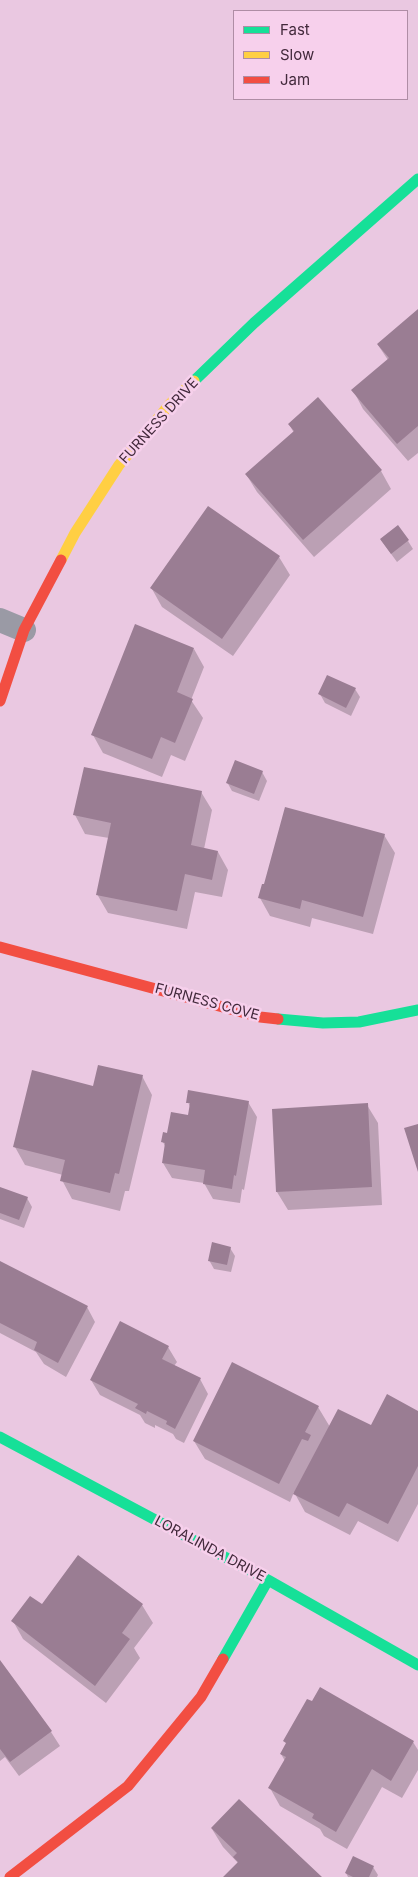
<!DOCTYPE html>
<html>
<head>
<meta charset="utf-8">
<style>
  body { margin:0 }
  #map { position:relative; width:418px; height:1877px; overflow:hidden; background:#eac8e1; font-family:Inter,sans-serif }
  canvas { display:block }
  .legend { position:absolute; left:233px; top:10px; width:175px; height:90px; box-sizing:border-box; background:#f7d0ec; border:1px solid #af8da5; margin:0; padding:6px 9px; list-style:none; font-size:15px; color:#42293b }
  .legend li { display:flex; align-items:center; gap:10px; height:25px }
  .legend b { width:25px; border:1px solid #af8da5 }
</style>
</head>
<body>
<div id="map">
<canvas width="418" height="1877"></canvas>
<ul class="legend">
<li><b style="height:6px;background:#16e098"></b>Fast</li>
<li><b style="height:6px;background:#ffcf43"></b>Slow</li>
<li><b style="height:6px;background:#f24e42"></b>Jam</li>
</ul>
</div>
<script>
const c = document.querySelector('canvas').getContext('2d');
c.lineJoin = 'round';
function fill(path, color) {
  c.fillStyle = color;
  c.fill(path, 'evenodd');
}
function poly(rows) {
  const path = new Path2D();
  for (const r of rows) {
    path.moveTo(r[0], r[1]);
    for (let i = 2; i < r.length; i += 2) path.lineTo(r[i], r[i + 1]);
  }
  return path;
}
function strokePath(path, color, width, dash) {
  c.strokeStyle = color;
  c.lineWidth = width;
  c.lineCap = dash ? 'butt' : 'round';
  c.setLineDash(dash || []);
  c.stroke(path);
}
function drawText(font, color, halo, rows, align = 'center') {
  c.font = font + ' Inter,sans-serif';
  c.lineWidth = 5;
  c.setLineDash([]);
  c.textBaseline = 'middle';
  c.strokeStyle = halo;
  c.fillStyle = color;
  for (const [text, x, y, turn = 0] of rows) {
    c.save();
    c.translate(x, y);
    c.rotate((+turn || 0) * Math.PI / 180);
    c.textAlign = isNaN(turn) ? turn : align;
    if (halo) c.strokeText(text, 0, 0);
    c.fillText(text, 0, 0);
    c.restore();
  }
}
const shadow = poly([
  [418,311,418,453,408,461,363,409,353,390,388,360,378,345],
  [318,399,381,471,391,489,314,557,257,492,246,474,294,433,289,424],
  [381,540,408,541,413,549,397,562],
  [279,557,290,575,233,656,162,607,152,589],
  [194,649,204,667,191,700,203,718,185,761,171,755,162,777,103,753,93,735],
  [355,689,360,697,351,716,325,703,320,694],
  [262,772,267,781,259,801,232,791,227,782],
  [201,792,212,810,204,849,218,852,228,870,222,897,195,892,187,929,108,913,97,894,109,838,85,834,75,815],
  [384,835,395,853,373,934,312,918,310,927,270,916,260,898],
  [142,1076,152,1095,129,1191,125,1191,120,1211,72,1199,62,1180,63,1175,25,1165,15,1147,94,1087],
  [188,1102,248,1102,257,1117,244,1190,242,1189,240,1203,213,1199,204,1183,172,1178,163,1163,166,1148,163,1142,168,1134,189,1117,190,1107],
  [367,1105,378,1123,382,1205,288,1210,277,1192,273,1110],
  [0,1188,27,1198,32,1207,24,1228,0,1219],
  [230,1248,235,1256,231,1272,214,1269,209,1260],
  [0,1262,87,1307,95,1322,66,1377,44,1364,36,1352,0,1333],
  [168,1347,177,1362,174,1366,200,1379,208,1394,184,1443,176,1439,173,1434,155,1425,155,1428,145,1423,140,1415,100,1395,91,1380],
  [318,1407,330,1427,371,1427,418,1412,418,1504,398,1542,358,1521,350,1535,305,1512,294,1492,290,1502,205,1459,194,1441],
  [142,1605,153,1623,134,1648,140,1658,106,1703,23,1639,13,1621,42,1606],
  [0,1662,51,1732,60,1746,19,1776,5,1757,0,1761],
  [413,1742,418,1750,418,1770,402,1798,382,1787,347,1849,324,1836,320,1829,280,1806,270,1788,285,1761,281,1754,287,1744],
  [212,1829,320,1877,225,1877,238,1863,223,1847],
  [373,1867,378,1875,377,1877,348,1877,346,1873]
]);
const building = poly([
  [418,309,418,426,397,444,351,390,389,358,377,344],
  [318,397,382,470,303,540,245,474,294,431,288,424],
  [208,506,280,556,222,639,150,588],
  [398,525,409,540,391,554,380,539],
  [135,624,194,648,177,692,193,699,175,743,161,737,152,759,91,735],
  [327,675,356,688,346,708,318,694],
  [235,760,263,771,254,794,226,783],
  [84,767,202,791,191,845,218,851,212,880,185,874,177,911,96,895,111,823,73,815],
  [285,807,385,834,363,917,302,900,300,909,258,898,262,884,264,884],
  [98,1065,143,1075,119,1174,115,1173,110,1193,60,1181,65,1160,13,1147,32,1070,93,1086],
  [188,1090,249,1101,236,1176,234,1175,232,1189,203,1184,205,1170,162,1163,165,1143,161,1142,163,1132,167,1133,171,1112,188,1115,190,1103,186,1103],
  [368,1103,372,1187,276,1192,272,1109],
  [418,1124,418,1172,404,1128],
  [0,1187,28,1197,19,1220,0,1213],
  [212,1242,231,1247,227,1265,208,1261],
  [0,1261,88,1306,58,1363,34,1350,37,1342,0,1323],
  [120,1321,169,1346,162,1359,201,1378,175,1429,166,1424,167,1421,147,1411,146,1414,135,1408,138,1404,90,1380],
  [232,1362,319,1406,305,1432,311,1435,308,1441,302,1439,279,1484,193,1441],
  [387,1394,418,1411,418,1466,388,1524,347,1503,339,1517,293,1494,338,1409,371,1425],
  [78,1555,143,1604,122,1633,130,1639,95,1686,11,1621,30,1596,42,1604],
  [0,1660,52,1731,10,1762,0,1749],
  [320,1687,414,1741,391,1781,372,1769,336,1832,312,1818,314,1814,268,1788,286,1757,280,1754,286,1743,283,1741,307,1699,312,1701],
  [239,1799,322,1877,223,1877,238,1862,233,1857,237,1853,211,1828],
  [353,1856,374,1866,369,1877,353,1877,345,1873]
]);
const lane = poly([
  [0,620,24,630]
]);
const fast = poly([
  [194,381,254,323,418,179],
  [278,1019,323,1023,359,1022,418,1010],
  [0,1437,268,1580,418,1665],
  [223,1659,268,1580]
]);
const slow = poly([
  [61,560,75,533,119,465,170,404,194,381]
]);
const jam = poly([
  [0,701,24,630,61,560],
  [0,947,260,1017,278,1019],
  [10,1877,128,1786,201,1697,223,1659]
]);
const streetNames = [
  ["FURNESS DRIVE",159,421,-48],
  ["FURNESS COVE",207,1002,15],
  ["LORALINDA DRIVE",210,1549,28]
];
fill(shadow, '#0003');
fill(building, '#9a7d93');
strokePath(lane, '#9a9aa5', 24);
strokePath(fast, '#16e098', 11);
strokePath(slow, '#ffcf43', 11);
strokePath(jam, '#f24e42', 11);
drawText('14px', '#42293b', '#f7d0ec', streetNames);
</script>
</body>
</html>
